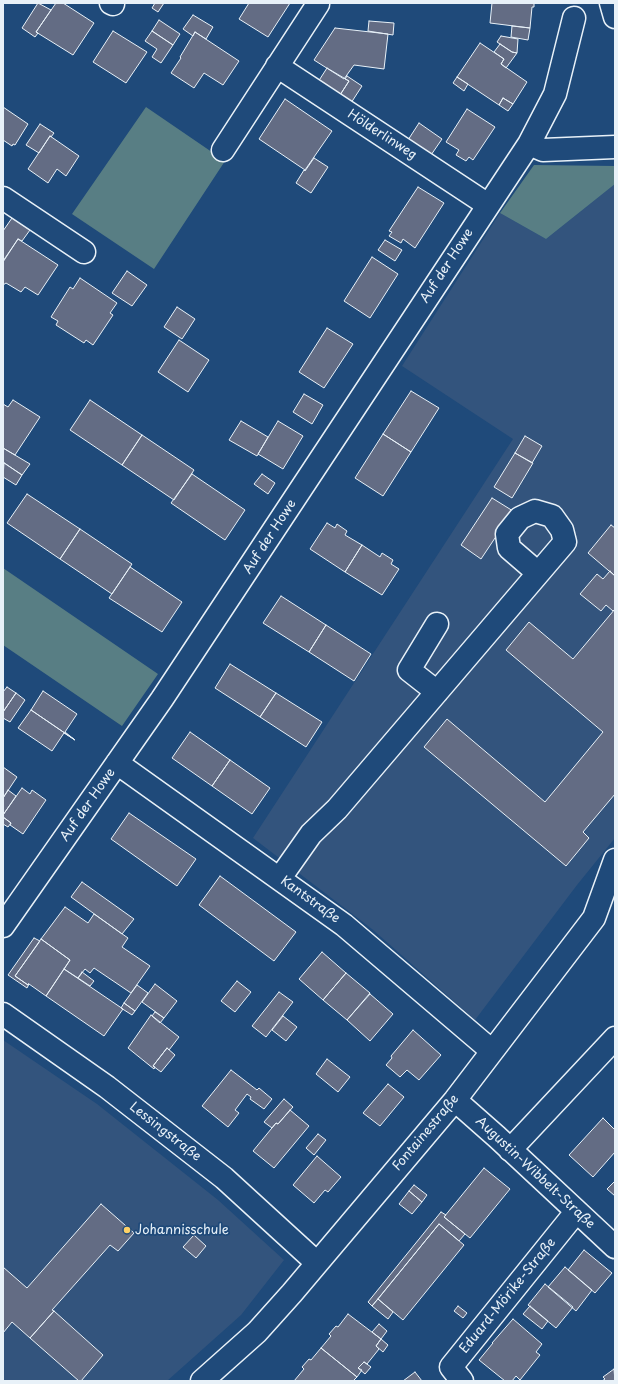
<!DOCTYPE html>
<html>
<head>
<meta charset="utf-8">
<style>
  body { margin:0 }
  #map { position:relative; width:618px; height:1384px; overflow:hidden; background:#1f4a7a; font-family:"Playpen Sans",sans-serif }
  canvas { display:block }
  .frame { position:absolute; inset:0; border:4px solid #e8f1f8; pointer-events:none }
</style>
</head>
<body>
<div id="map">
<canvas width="618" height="1384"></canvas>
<div class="frame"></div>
</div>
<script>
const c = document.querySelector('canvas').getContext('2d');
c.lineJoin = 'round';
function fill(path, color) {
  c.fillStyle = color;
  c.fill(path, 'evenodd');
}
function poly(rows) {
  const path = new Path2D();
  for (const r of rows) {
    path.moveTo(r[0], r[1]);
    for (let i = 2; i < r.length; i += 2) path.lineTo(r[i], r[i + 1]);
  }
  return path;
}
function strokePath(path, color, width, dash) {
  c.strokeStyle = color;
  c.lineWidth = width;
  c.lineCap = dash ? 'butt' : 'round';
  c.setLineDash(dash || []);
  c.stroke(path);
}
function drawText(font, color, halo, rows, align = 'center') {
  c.font = font + ' "Playpen Sans",sans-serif';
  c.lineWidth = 3.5;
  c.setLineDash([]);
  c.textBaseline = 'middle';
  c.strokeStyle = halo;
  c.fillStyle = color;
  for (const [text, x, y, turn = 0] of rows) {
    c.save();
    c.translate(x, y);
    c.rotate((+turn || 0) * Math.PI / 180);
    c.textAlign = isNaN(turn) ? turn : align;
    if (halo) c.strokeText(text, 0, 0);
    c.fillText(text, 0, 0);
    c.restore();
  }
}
const built = poly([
  [615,184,615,838,577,885,475,1020,372,929,253,838,513,439,402,366,500,213,546,239],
  [3,1040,97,1104,218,1200,284,1260,241,1315,167,1381,3,1381]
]);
const green = poly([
  [146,107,225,161,154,269,72,214],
  [534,165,615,166,615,184,546,239,500,213],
  [3,568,158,674,122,726,3,645]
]);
const building = poly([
  [38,3,51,10,36,32,38,33,35,37,22,28,38,3],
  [56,3,63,3,94,23,73,55,36,32,56,3],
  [155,3,164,3,158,12,152,8,155,3],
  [249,3,290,3,268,37,239,19,249,3],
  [492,3,534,3,534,7,532,7,530,28,490,23,492,3],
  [193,15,213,27,206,39,195,32,193,36,183,29,193,15],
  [159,20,180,34,173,45,152,31,159,20],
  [369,21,394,23,393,35,368,31,369,21],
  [512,26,530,28,528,40,511,37,512,26],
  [335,28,388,34,384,69,354,65,344,79,314,60,335,28],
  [113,31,147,52,126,83,93,62,113,31],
  [152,31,173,45,161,63,152,57,157,49,145,41,152,31],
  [195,32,239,61,223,85,204,73,194,88,171,73,181,58,180,57,195,32],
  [501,36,518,39,517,53,512,52,497,42,501,36],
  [480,43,504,59,501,64,527,82,513,104,503,98,499,105,457,77,480,43],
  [500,44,512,52,517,53,506,68,501,64,504,59,494,52,500,44],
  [327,68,349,81,340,95,318,82,327,68],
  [347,76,362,86,351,103,340,95,349,81,345,79,347,76],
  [457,77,468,84,464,91,453,83,457,77],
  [503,98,513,104,508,111,499,105,503,98],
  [285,99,332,131,305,170,259,139,285,99],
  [3,107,28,124,15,145,13,144,12,146,3,140,3,107],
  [467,109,495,127,473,160,469,157,466,161,456,155,459,150,446,142,467,109],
  [419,123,442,139,431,155,408,140,419,123],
  [40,124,54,133,51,137,50,136,39,153,26,145,40,124],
  [50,136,79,156,66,176,57,169,48,183,28,169,50,136],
  [314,158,328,167,311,193,296,183,304,170,305,171,314,158],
  [418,187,444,203,415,248,403,239,401,243,389,236,392,232,389,231,418,187],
  [12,218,30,230,22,241,18,239,3,262,3,231,12,218],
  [18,239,58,265,38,295,25,287,21,292,6,283,3,285,3,261,18,239],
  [385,240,402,250,395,261,378,250,385,240],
  [372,257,398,274,370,318,344,301,372,257],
  [127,271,147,285,132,306,112,293,127,271],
  [80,278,117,303,110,313,113,315,93,345,86,340,84,343,56,325,58,321,51,317,70,287,73,289,80,278],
  [177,307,195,319,182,339,164,327,177,307],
  [327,328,353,344,324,388,299,372,327,328],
  [179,340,209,360,188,392,158,372,179,340],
  [411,391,439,408,411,452,383,434,411,391],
  [304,394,323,405,312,424,293,412,304,394],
  [13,400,40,417,15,455,3,448,3,404,8,407,13,400],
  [90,400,142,435,122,465,70,430,90,400],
  [241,421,268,437,257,456,229,440,241,421],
  [278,421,303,436,283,469,258,454,278,421],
  [383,434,411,452,383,496,355,478,383,434],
  [142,435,194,470,174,500,122,465,142,435],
  [525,436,542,446,532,463,515,453,525,436],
  [3,448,30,464,22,475,3,462,3,448],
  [515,453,533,463,512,498,494,487,515,453],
  [4,463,22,475,16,485,3,477,4,463],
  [192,474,245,510,225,540,171,503,192,474],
  [262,474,275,483,268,494,254,484,262,474],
  [27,494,80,529,60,559,7,523,27,494],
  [492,498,513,511,481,559,461,545,492,498],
  [327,523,335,528,337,524,347,531,345,535,362,545,345,572,310,549,327,523],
  [611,525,615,528,615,576,588,553,611,525],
  [80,529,132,564,112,594,60,559,80,529],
  [362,545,380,557,382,553,393,560,391,564,399,569,382,595,345,572,362,545],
  [130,567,182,602,162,632,109,598,130,567],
  [610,571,615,576,615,609,613,611,606,605,601,611,580,594,597,574,603,579,610,571],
  [281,596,326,625,309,652,263,623,281,596],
  [615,609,615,794,583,832,589,838,566,866,424,747,447,719,545,802,603,732,506,650,529,622,573,659,615,609],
  [326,625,371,654,354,681,309,652,326,625],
  [230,664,276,693,260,717,215,688,230,664],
  [7,687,16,693,3,712,3,692,7,687],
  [43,691,77,714,65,732,75,740,31,710,43,691],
  [16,693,25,700,10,722,3,718,3,712,16,693],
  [276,693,322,722,306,747,260,717,276,693],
  [31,710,75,740,64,733,52,751,18,728,31,710],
  [190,732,230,760,212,786,172,758,190,732],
  [230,760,270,788,252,814,212,786,230,760],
  [3,767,17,777,3,798,3,767],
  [22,788,30,794,32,790,46,800,23,834,10,825,11,823,3,817,3,815,22,788],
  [8,790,16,796,3,815,3,798,8,790],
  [129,813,196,859,177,886,111,839,129,813],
  [3,817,11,823,8,827,3,824,3,817],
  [220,876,296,932,274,961,199,905,220,876],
  [82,882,134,919,122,934,71,897,82,882],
  [65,907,88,923,94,914,128,938,122,947,150,966,131,993,94,968,90,973,85,969,78,978,64,969,70,960,41,939,65,907],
  [34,938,40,941,15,976,28,985,28,984,29,984,27,988,8,975,34,938],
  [41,939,70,960,46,996,29,984,28,984,28,985,15,976,41,939],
  [322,952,346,973,323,1000,299,979,322,952],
  [64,969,123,1009,104,1036,46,996,64,969],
  [82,972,94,981,90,986,78,978,82,972],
  [346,973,370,993,347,1020,323,1000,346,973],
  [237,981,251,992,235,1012,221,1001,237,981],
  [155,984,177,1001,164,1018,142,1002,155,984],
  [137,985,148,993,135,1011,124,1003,137,985],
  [279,992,293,1002,266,1037,252,1026,279,992],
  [370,994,393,1014,370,1041,347,1020,370,994],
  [124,1003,135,1011,132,1015,121,1008,124,1003],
  [155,1012,164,1018,160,1023,152,1016,155,1012],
  [151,1015,179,1037,169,1050,167,1048,153,1066,155,1067,154,1069,128,1048,151,1015],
  [283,1016,297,1027,286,1041,272,1030,283,1016],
  [413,1030,441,1055,419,1080,407,1070,400,1077,386,1065,392,1058,391,1056,413,1030],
  [167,1048,175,1055,161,1072,153,1066,167,1048],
  [327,1059,350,1077,338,1092,316,1074,327,1059],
  [231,1070,257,1090,259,1088,272,1099,264,1109,250,1099,251,1097,247,1094,235,1110,239,1113,228,1127,202,1106,231,1070],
  [388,1084,404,1097,380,1126,363,1113,388,1084],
  [284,1099,293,1107,278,1124,276,1123,272,1128,264,1122,284,1099],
  [290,1110,309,1126,274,1168,253,1151,276,1123,278,1124,290,1110],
  [603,1118,615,1130,615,1152,593,1177,569,1155,603,1118],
  [318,1134,326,1140,314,1155,306,1148,318,1134],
  [317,1156,341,1177,328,1192,325,1190,314,1203,293,1185,317,1156],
  [484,1168,510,1189,470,1238,444,1217,484,1168],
  [615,1181,615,1196,607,1189,615,1181],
  [414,1185,427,1195,422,1202,409,1191,414,1185],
  [409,1191,422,1202,412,1214,399,1204,409,1191],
  [101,1204,134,1233,118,1251,110,1245,52,1310,54,1311,30,1338,12,1322,3,1333,3,1267,27,1288,101,1204],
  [441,1212,446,1215,444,1217,465,1234,459,1241,439,1224,372,1306,368,1302,441,1212],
  [439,1224,464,1245,403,1320,378,1299,439,1224],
  [194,1235,206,1246,196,1258,183,1247,194,1235],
  [584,1250,612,1273,595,1293,568,1270,584,1250],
  [565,1267,592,1290,576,1311,548,1287,565,1267],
  [545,1284,573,1307,556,1328,528,1305,545,1284],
  [378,1299,393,1312,388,1319,372,1306,378,1299],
  [458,1306,467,1313,463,1318,454,1311,458,1306],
  [530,1306,548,1321,542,1329,523,1314,530,1306],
  [54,1311,103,1355,81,1381,79,1381,30,1338,54,1311],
  [348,1314,381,1339,376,1346,379,1349,367,1364,364,1362,358,1368,362,1370,357,1377,321,1348,331,1336,329,1334,336,1326,338,1327,348,1314],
  [513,1319,542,1344,536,1352,540,1355,520,1380,516,1376,512,1381,505,1381,479,1360,493,1343,492,1343,513,1319],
  [379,1324,387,1331,381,1339,372,1332,379,1324],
  [381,1339,388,1345,383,1352,376,1346,381,1339],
  [321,1348,357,1377,353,1381,294,1381,304,1369,302,1367,309,1359,311,1360,321,1348],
  [364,1362,371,1367,365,1374,358,1368,364,1362],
  [614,1369,615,1381,602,1381,605,1379,603,1377,614,1369],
  [415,1372,422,1381,403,1381,415,1372]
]);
const minor = poly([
  [111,3,113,4],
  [611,3,615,17],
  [277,66,488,205],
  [529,144,543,150,615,147],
  [223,150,318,4],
  [3,198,84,252],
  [437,692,409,670,437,624],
  [117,763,344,925,492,1051],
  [280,878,311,834,337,809,565,542,562,530,552,516,535,511,520,518,507,534,509,548,538,573],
  [3,926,162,699,529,144,555,94,574,18],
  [3,1014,107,1087,224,1178,317,1263],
  [455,1100,497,1137,615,1247],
  [510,1150,615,1038],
  [202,1381,257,1332,292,1293,455,1100,594,918,615,860],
  [462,1381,451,1367,576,1212]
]);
const markers = [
  [127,1230,4,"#ffd166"]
];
const streetNames = [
  ["Hölderlinweg",382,135,33],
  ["Auf der Howe",447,266,-57],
  ["Auf der Howe",270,537,-57],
  ["Auf der Howe",88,805,-55],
  ["Kantstraße",310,900,36],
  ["Lessingstraße",165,1132,38],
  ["Fontainestraße",426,1133,-50],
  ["Augustin-Wibbelt-Straße",535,1173,43],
  ["Eduard-Mörike-Straße",508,1296,-51]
];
const poiNames = [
  ["Johannisschule",135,1230]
];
fill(built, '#33547d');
fill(green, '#587e84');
fill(building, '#636c84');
strokePath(building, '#e8f1f8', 1);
strokePath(minor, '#e8f1f8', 25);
strokePath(minor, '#1f4a7a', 22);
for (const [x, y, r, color] of markers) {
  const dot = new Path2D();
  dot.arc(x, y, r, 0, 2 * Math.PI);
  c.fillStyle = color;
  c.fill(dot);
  strokePath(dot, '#1f4a7a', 1.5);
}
drawText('13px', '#e8f1f8', '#1f4a7a', streetNames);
drawText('13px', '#e8f1f8', '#1f4a7a', poiNames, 'left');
</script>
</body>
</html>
